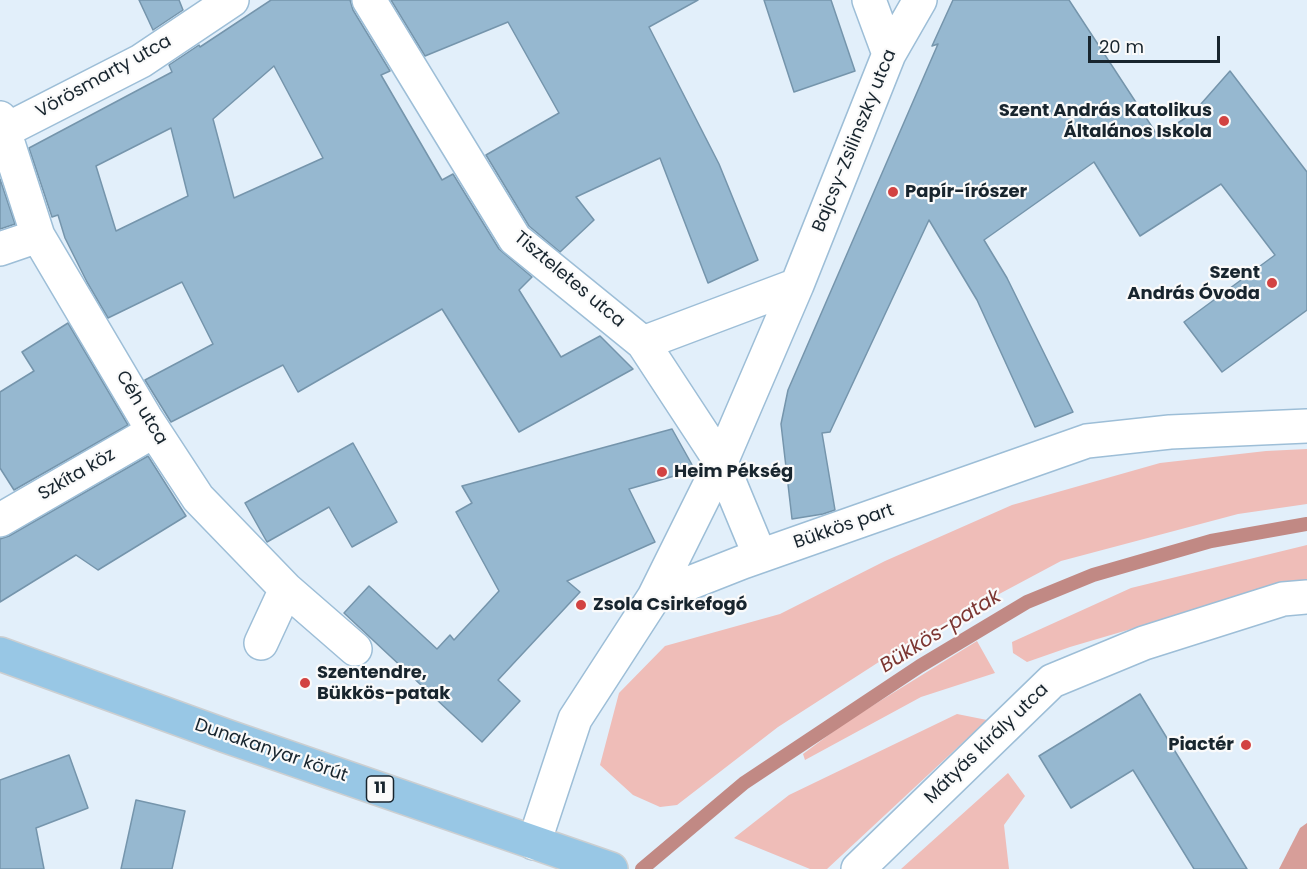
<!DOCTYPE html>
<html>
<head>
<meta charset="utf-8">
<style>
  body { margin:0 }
  #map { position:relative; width:1307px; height:869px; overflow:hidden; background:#e2effa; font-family:Poppins,sans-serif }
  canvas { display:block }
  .scale { position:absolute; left:1088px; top:36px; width:132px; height:27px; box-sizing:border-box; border:3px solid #18252e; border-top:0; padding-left:8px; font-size:18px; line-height:21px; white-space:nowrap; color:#18252e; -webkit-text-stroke:4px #fafafa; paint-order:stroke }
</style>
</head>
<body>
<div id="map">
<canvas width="1307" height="869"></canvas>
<div class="scale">20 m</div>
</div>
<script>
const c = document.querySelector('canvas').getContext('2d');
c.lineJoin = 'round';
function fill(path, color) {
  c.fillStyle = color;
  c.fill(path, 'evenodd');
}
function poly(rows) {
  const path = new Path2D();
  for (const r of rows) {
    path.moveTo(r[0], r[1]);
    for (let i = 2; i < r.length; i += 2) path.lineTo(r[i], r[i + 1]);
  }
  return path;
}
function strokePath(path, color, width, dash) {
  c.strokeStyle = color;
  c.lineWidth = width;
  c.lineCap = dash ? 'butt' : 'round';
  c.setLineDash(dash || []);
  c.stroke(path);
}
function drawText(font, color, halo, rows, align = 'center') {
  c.font = font + ' Poppins,sans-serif';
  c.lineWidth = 4.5;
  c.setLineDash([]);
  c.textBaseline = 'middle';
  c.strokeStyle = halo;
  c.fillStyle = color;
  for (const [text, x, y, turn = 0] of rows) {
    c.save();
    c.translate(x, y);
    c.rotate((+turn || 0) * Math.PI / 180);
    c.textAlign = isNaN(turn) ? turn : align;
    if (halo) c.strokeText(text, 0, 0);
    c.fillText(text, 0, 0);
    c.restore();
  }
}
const green = poly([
  [1307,449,1307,504,1238,514,1061,561,913,640,778,727,677,805,660,807,633,795,600,765,619,693,665,646,780,614,885,561,1012,505,1160,463,1266,451],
  [1307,545,1307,588,1223,602,1070,647,1027,662,1013,653,1012,642,1131,588],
  [977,641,995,673,921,697,805,760,803,754,846,722],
  [957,714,987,720,827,869,810,869,734,838,789,795],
  [1008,773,1025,796,1004,825,1009,869,901,869]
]);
const forest = poly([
  [1307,823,1307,869,1279,869,1300,828]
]);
const stream = poly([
  [642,869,744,783,920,666,1027,602,1093,575,1211,541,1307,524]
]);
const building = poly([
  [139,0,179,0,183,10,153,30,139,0],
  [271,0,350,0,353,10,390,71,381,75,442,180,453,174,499,249,532,277,519,290,561,357,600,336,633,369,519,432,442,309,298,392,283,365,171,422,145,380,213,344,182,282,108,318,87,282,65,238,58,215,52,217,29,148,172,72,169,65,199,45,200,47,271,0],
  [274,66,323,158,234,198,213,119,274,66],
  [171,128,188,196,116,231,96,166,171,128],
  [391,0,698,0,649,27,719,164,758,260,708,283,660,158,576,197,594,220,560,252,529,226,486,155,559,113,508,22,425,56,391,0],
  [764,0,831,0,855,71,794,92,764,0],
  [953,0,1069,0,1158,136,1193,113,1230,71,1307,172,1307,310,1222,372,1184,322,1275,255,1221,184,1140,236,1094,162,984,240,1007,278,1073,412,1035,427,977,300,929,220,830,432,822,433,835,510,823,514,792,519,781,424,788,390,938,44,932,46,953,0],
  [0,179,15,224,0,229,0,179],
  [68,323,128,425,14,490,0,468,0,392,34,371,22,352,68,323],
  [672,429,695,470,629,489,655,542,567,581,580,592,498,680,520,701,482,742,344,613,369,586,437,649,450,635,454,640,499,591,456,512,472,503,462,486,672,429],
  [353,443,397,522,352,547,329,507,267,542,245,503,353,443],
  [148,456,186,516,98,570,76,555,0,602,0,539,9,536,148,456],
  [1140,694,1247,869,1194,869,1133,770,1071,808,1039,756,1140,694],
  [69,755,88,808,36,828,44,869,0,869,0,780,69,755],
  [136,800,185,811,172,869,121,869,136,800]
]);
const street = poly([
  [369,0,515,239,643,343,721,462,760,556],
  [869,0,889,54],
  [0,118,38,236,145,417,198,498,286,589,355,649],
  [4,131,141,61,232,0],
  [0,249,38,236],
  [643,343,797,285],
  [0,520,154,431],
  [654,597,743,562,1087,441,1170,432,1307,426],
  [261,643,286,589],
  [534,843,575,719,654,597,721,462,797,285,889,54,920,0],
  [858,869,1052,681,1144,643,1283,599,1307,597]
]);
const primary = poly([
  [0,654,226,736,611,869]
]);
const markers = [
  [1224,121,6,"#d24342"],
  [893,192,6,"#d24342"],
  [1272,283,6,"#d24342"],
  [662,472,6,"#d24342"],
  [581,605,6,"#d24342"],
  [305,683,6,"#d24342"],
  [1246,745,6,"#d24342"]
];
const shields = [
  [380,789,27]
];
const shieldNames = [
  ["11",380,789]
];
const streetNames = [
  ["Vörösmarty utca",104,77,-29],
  ["Bajcsy-Zsilinszky utca",855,141,-68],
  ["Tiszteletes utca",569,280,40],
  ["Céh utca",141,408,59],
  ["Szkíta köz",77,475,-30],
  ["Bükkös part",844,527,-19],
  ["Mátyás király utca",987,744,-44],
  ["Dunakanyar körút",271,751,19]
];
const poiNames = [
  ["Szent András Katolikus",1212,111,"right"],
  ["Általános Iskola",1212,132,"right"],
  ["Papír-írószer",905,192],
  ["Szent",1260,273,"right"],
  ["András Óvoda",1260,294,"right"],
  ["Heim Pékség",674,472],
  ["Zsola Csirkefogó",593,605],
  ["Szentendre,",317,673],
  ["Bükkös-patak",317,694],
  ["Piactér",1234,745,"right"]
];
const waterNames = [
  ["Bükkös-patak",941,632,-32]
];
fill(green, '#efbdb8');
fill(forest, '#d79e99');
strokePath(stream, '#c18984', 14);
fill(building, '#96b8d0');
strokePath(building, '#7595ac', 1.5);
strokePath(street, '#9dbed7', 36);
strokePath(primary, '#cccfd1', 36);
strokePath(street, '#fff', 33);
strokePath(primary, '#98c7e5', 33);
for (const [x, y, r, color] of markers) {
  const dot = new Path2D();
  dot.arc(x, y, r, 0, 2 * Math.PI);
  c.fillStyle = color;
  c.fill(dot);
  strokePath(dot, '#fafafa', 2);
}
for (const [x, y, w] of shields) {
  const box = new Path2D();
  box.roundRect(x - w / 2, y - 13, w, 26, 4.5);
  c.fillStyle = '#fafafa';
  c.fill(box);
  strokePath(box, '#18252e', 1.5);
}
drawText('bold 16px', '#18252e', null, shieldNames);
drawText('18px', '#18252e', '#fafafa', streetNames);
drawText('bold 18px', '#18252e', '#fafafa', poiNames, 'left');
drawText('italic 20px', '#7c3632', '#fafafa', waterNames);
</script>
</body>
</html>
